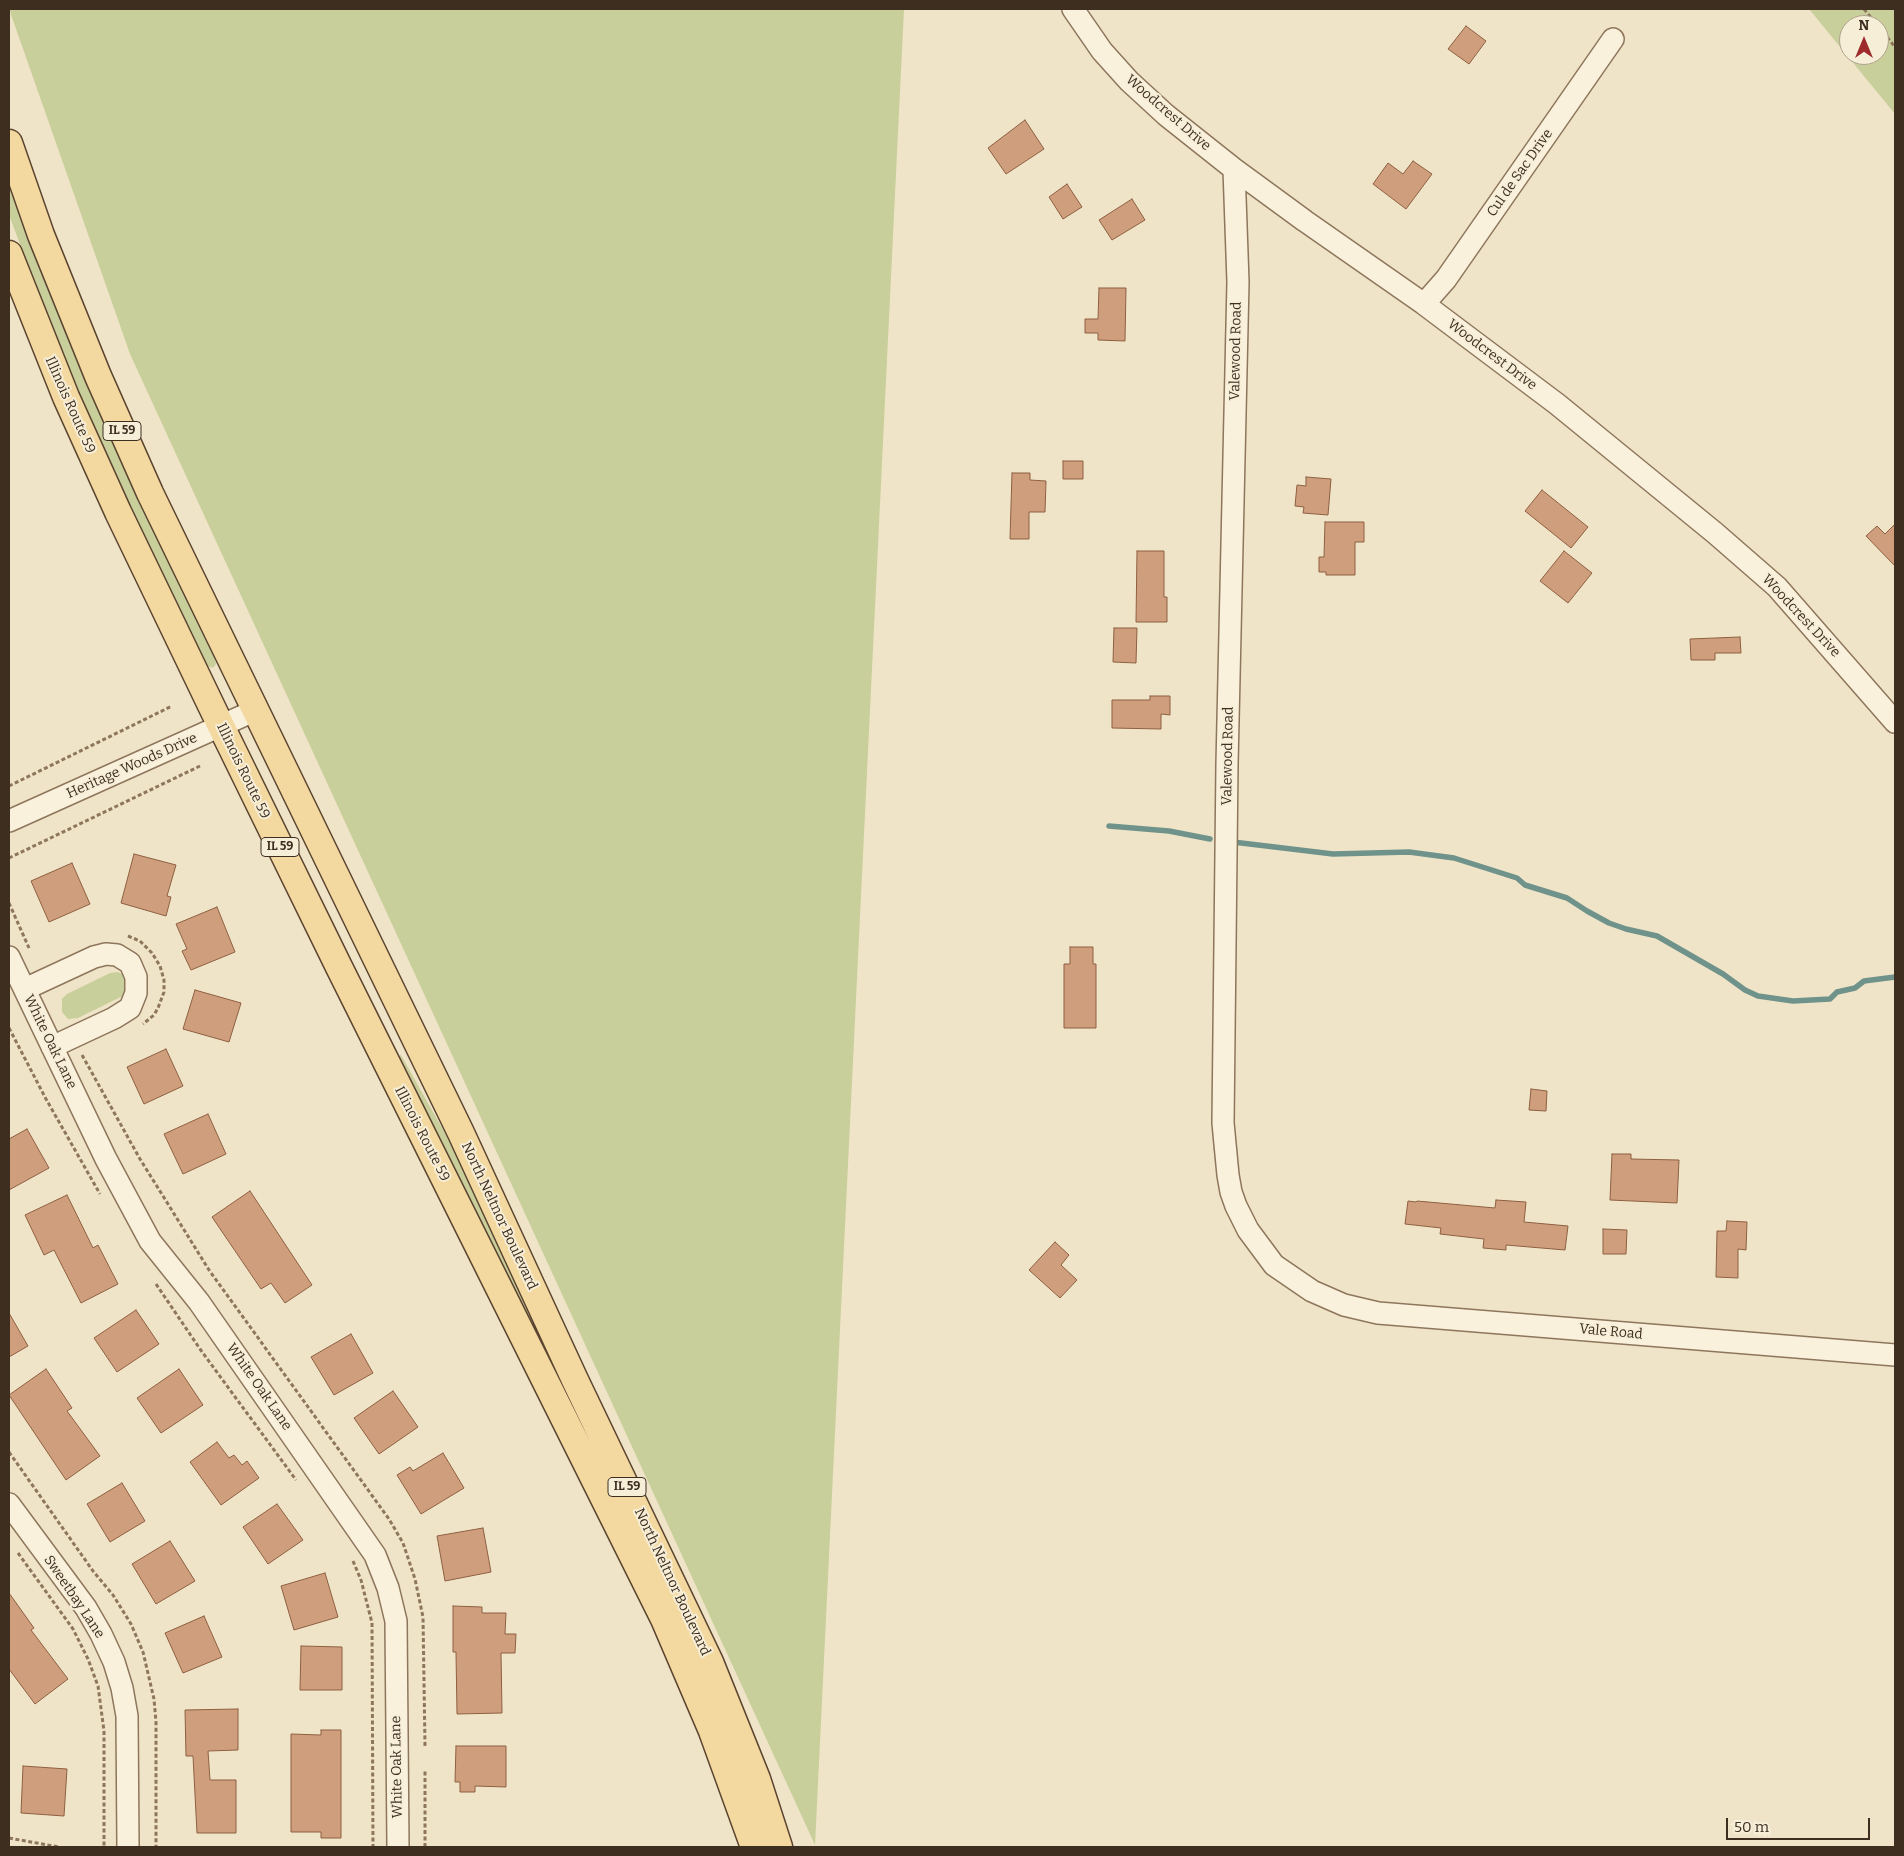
<!DOCTYPE html>
<html>
<head>
<meta charset="utf-8">
<style>
  body { margin:0 }
  #map { position:relative; width:1904px; height:1856px; overflow:hidden; background:#f0e4c8; font-family:Bitter,serif }
  canvas { display:block }
  .frame { position:absolute; inset:0; border:10px solid #3d2e20; pointer-events:none }
  .north { position:absolute; left:1839px; top:15px; width:50px; height:50px; box-sizing:border-box; background:#f7eed8; border:1px solid #ada18e; border-radius:50%; rotate:0deg; font-size:14px; font-weight:700; line-height:20px; text-align:center; color:#3d2e20 }
  .north::after { content:''; display:block; margin:auto; width:18px; height:22px; background:#9e2a2b; clip-path:polygon(50% 0,100% 100%,50% 72%,0 100%) }
  .scale { position:absolute; left:1726px; top:1818px; width:144px; height:22px; box-sizing:border-box; border:2px solid #3d2e20; border-top:0; padding-left:6px; font-size:15px; line-height:18px; white-space:nowrap; color:#3d2e20; -webkit-text-stroke:4px #f7eed8; paint-order:stroke }
</style>
</head>
<body>
<div id="map">
<canvas width="1904" height="1856"></canvas>
<div class="frame"></div>
<div class="north">N</div>
<div class="scale">50 m</div>
</div>
<script>
const c = document.querySelector('canvas').getContext('2d');
c.lineJoin = 'round';
function fill(path, color) {
  c.fillStyle = color;
  c.fill(path, 'evenodd');
}
function poly(rows) {
  const path = new Path2D();
  for (const r of rows) {
    path.moveTo(r[0], r[1]);
    for (let i = 2; i < r.length; i += 2) path.lineTo(r[i], r[i + 1]);
  }
  return path;
}
function strokePath(path, color, width, dash) {
  c.strokeStyle = color;
  c.lineWidth = width;
  c.lineCap = dash ? 'butt' : 'round';
  c.setLineDash(dash || []);
  c.stroke(path);
}
function drawText(font, color, halo, rows, align = 'center') {
  c.font = font + ' Bitter,serif';
  c.lineWidth = 4;
  c.setLineDash([]);
  c.textBaseline = 'middle';
  c.strokeStyle = halo;
  c.fillStyle = color;
  for (const [text, x, y, turn = 0] of rows) {
    c.save();
    c.translate(x, y);
    c.rotate((+turn || 0) * Math.PI / 180);
    c.textAlign = isNaN(turn) ? turn : align;
    if (halo) c.strokeText(text, 0, 0);
    c.fillText(text, 0, 0);
    c.restore();
  }
}
const green = poly([
  [9,9,904,9,815,1845,130,354],
  [1809,9,1895,9,1895,114],
  [1849,25,1879,25,1879,55,1849,55],
  [9,183,70,345,111,440,213,653,216,664,213,668,207,666,136,519,95,432,52,329,9,215],
  [118,972,124,975,128,980,127,994,78,1018,68,1019,62,1012,62,999,67,994,110,973],
  [401,1055,451,1144,536,1323,532,1325,397,1057]
]);
const stream = poly([
  [1109,826,1169,831,1210,839],
  [1233,842,1333,854,1409,852,1454,858,1517,878,1525,885,1567,898,1587,911,1609,923,1626,929,1657,936,1723,974,1745,990,1758,996,1793,1001,1830,999,1837,992,1855,988,1864,981,1895,977]
]);
const building = poly([
  [1466,26,1486,41,1469,64,1448,49,1466,26],
  [1025,120,1044,149,1006,174,988,148,1025,120],
  [1413,161,1432,174,1406,209,1373,184,1388,163,1403,174,1413,161],
  [1067,184,1082,207,1063,219,1049,197,1067,184],
  [1132,199,1145,220,1112,240,1099,220,1132,199],
  [1099,288,1126,288,1125,341,1098,340,1098,333,1085,333,1085,319,1098,319,1099,288],
  [1063,461,1083,461,1083,479,1063,479,1063,461],
  [1012,473,1030,473,1030,480,1046,481,1045,512,1029,512,1029,539,1010,539,1012,473],
  [1306,477,1331,479,1328,515,1303,513,1304,507,1295,506,1297,485,1306,486,1306,477],
  [1542,490,1588,527,1571,548,1525,511,1542,490],
  [1325,522,1364,522,1364,542,1355,542,1355,575,1326,575,1326,572,1319,572,1319,557,1324,557,1325,522],
  [1895,524,1895,566,1866,536,1877,526,1885,534,1895,524],
  [1137,551,1164,551,1164,597,1167,597,1167,622,1136,622,1137,551],
  [1564,551,1592,573,1568,603,1540,581,1564,551],
  [1114,628,1137,628,1136,663,1113,662,1114,628],
  [1740,637,1741,653,1715,653,1715,660,1691,660,1690,639,1740,637],
  [1150,696,1170,696,1170,715,1161,714,1161,729,1112,728,1112,700,1150,700,1150,696],
  [134,854,176,865,167,896,171,897,166,916,121,903,134,854],
  [72,863,90,904,49,922,31,881,72,863],
  [217,907,235,952,191,970,182,951,187,949,176,924,217,907],
  [1070,947,1093,947,1093,964,1096,964,1096,1028,1064,1028,1064,964,1070,964,1070,947],
  [195,990,241,1003,229,1042,183,1029,195,990],
  [166,1049,183,1086,144,1104,127,1067,166,1049],
  [1531,1089,1547,1091,1546,1111,1529,1110,1531,1089],
  [208,1114,226,1154,183,1174,164,1134,208,1114],
  [27,1129,49,1168,9,1190,9,1139,27,1129],
  [1612,1154,1631,1154,1631,1159,1679,1160,1677,1203,1610,1200,1612,1154],
  [250,1191,312,1285,285,1303,271,1283,261,1289,212,1217,250,1191],
  [67,1195,93,1248,98,1245,118,1284,81,1303,54,1250,44,1255,25,1215,67,1195],
  [1496,1200,1526,1202,1524,1222,1568,1226,1565,1250,1506,1245,1506,1250,1483,1248,1484,1239,1440,1234,1441,1228,1405,1224,1408,1201,1416,1202,1417,1201,1495,1208,1496,1200],
  [1727,1221,1747,1222,1746,1250,1738,1249,1738,1278,1716,1277,1717,1231,1726,1231,1727,1221],
  [1603,1229,1627,1230,1626,1254,1603,1254,1603,1229],
  [1055,1242,1069,1255,1061,1265,1077,1280,1060,1298,1029,1270,1055,1242],
  [136,1310,159,1344,117,1372,94,1338,136,1310],
  [9,1313,28,1346,9,1357,9,1313],
  [351,1334,373,1373,334,1395,311,1357,351,1334],
  [46,1369,72,1408,67,1411,100,1456,66,1480,9,1395,46,1369],
  [179,1369,203,1405,161,1433,137,1398,179,1369],
  [393,1391,418,1427,379,1454,354,1418,393,1391],
  [217,1442,229,1458,234,1455,242,1465,247,1461,259,1478,221,1505,190,1462,217,1442],
  [443,1453,464,1488,421,1514,397,1475,410,1467,413,1471,443,1453],
  [122,1483,145,1521,110,1542,87,1504,122,1483],
  [277,1504,303,1540,268,1564,243,1527,277,1504],
  [483,1528,491,1572,445,1581,437,1536,483,1528],
  [170,1541,195,1581,156,1604,132,1564,170,1541],
  [325,1573,338,1617,294,1630,281,1586,325,1573],
  [9,1593,34,1628,31,1630,68,1679,35,1704,9,1669,9,1593],
  [453,1606,482,1607,482,1613,506,1613,505,1634,516,1634,515,1653,501,1653,502,1713,457,1714,456,1652,453,1652,453,1606],
  [204,1616,222,1657,183,1673,165,1633,204,1616],
  [301,1646,342,1647,342,1690,300,1690,301,1646],
  [238,1709,238,1750,208,1751,210,1780,236,1780,236,1833,197,1833,193,1756,186,1756,185,1710,238,1709],
  [321,1730,341,1730,341,1838,321,1838,321,1832,291,1832,291,1734,321,1735,321,1730],
  [456,1746,506,1746,506,1787,475,1786,475,1792,460,1792,460,1782,455,1782,456,1746],
  [23,1766,67,1769,64,1816,21,1813,23,1766]
]);
const path = poly([
  [1864,9,1877,25],
  [1879,27,1895,47],
  [9,786,172,706],
  [9,858,200,766],
  [9,903,29,948],
  [128,936,140,941,152,953,160,966,164,980,164,992,158,1008,154,1015,143,1024],
  [9,1028,46,1099,100,1194],
  [82,1055,140,1159,209,1270,389,1519,403,1543,415,1579,423,1617,425,1746],
  [156,1284,200,1349,296,1480],
  [9,1452,93,1571,113,1595,131,1624,143,1652,154,1699,156,1722,156,1847],
  [18,1553,73,1629,88,1659,98,1686,104,1731,104,1847],
  [353,1561,361,1580,372,1623,373,1847],
  [9,1838,59,1847],
  [425,1847,425,1771]
]);
const minor = poly([
  [1073,9,1102,51,1129,81,1166,115,1234,169,1305,221,1424,304,1557,404,1715,533,1777,587,1895,722],
  [1234,169,1238,282,1227,764,1223,1123,1228,1175,1231,1192,1236,1206,1248,1230,1274,1265,1312,1291,1344,1305,1378,1313,1895,1355],
  [1424,304,1446,279,1613,39],
  [9,821,256,710],
  [9,957,106,1159,150,1241,199,1302,375,1555,388,1588,396,1621,398,1847],
  [25,989,94,957,106,954,117,955,130,963,136,977,136,993,130,1008,114,1018,52,1047],
  [9,1504,86,1608,101,1634,114,1662,122,1688,127,1716,128,1847]
]);
const major = poly([
  [9,143,41,235,98,376,150,493,461,1133,575,1380,710,1662,757,1779,779,1847],
  [9,254,66,397,118,512,221,726,339,967,664,1619,712,1731,754,1847]
]);
const shields = [
  [122,431,38],
  [280,847,38],
  [627,1487,38]
];
const shieldNames = [
  ["IL 59",122,431],
  ["IL 59",280,847],
  ["IL 59",627,1487]
];
const streetNames = [
  ["Woodcrest Drive",1168,113,41],
  ["Cul de Sac Drive",1520,173,-55],
  ["Valewood Road",1236,351,-89],
  ["Woodcrest Drive",1492,355,37],
  ["Illinois Route 59",70,405,66],
  ["Woodcrest Drive",1801,616,47],
  ["Valewood Road",1228,756,-89],
  ["Heritage Woods Drive",132,766,-24],
  ["Illinois Route 59",243,771,64],
  ["White Oak Lane",50,1042,64],
  ["Illinois Route 59",422,1134,63],
  ["North Neltnor Boulevard",499,1216,65],
  ["Vale Road",1611,1332,5],
  ["White Oak Lane",259,1387,55],
  ["North Neltnor Boulevard",672,1582,65],
  ["Sweetbay Lane",74,1597,56],
  ["White Oak Lane",397,1767,-91]
];
fill(green, '#c9cf9b');
strokePath(stream, '#6f938a', 5.5);
fill(building, '#cf9f7d');
strokePath(building, '#8d5f41', 1);
strokePath(minor, '#8d765c', 24);
strokePath(major, '#5b4430', 29);
strokePath(path, '#8d765c', 3, [4, 2.5]);
strokePath(minor, '#faf1dc', 21);
strokePath(major, '#f3d9a0', 26);
for (const [x, y, w] of shields) {
  const box = new Path2D();
  box.roundRect(x - w / 2, y - 9.5, w, 19, 4);
  c.fillStyle = '#f7eed8';
  c.fill(box);
  strokePath(box, '#3d2e20', 1);
}
drawText('bold 12px', '#3d2e20', null, shieldNames);
drawText('14px', '#3d2e20', '#f7eed8', streetNames);
</script>
</body>
</html>
